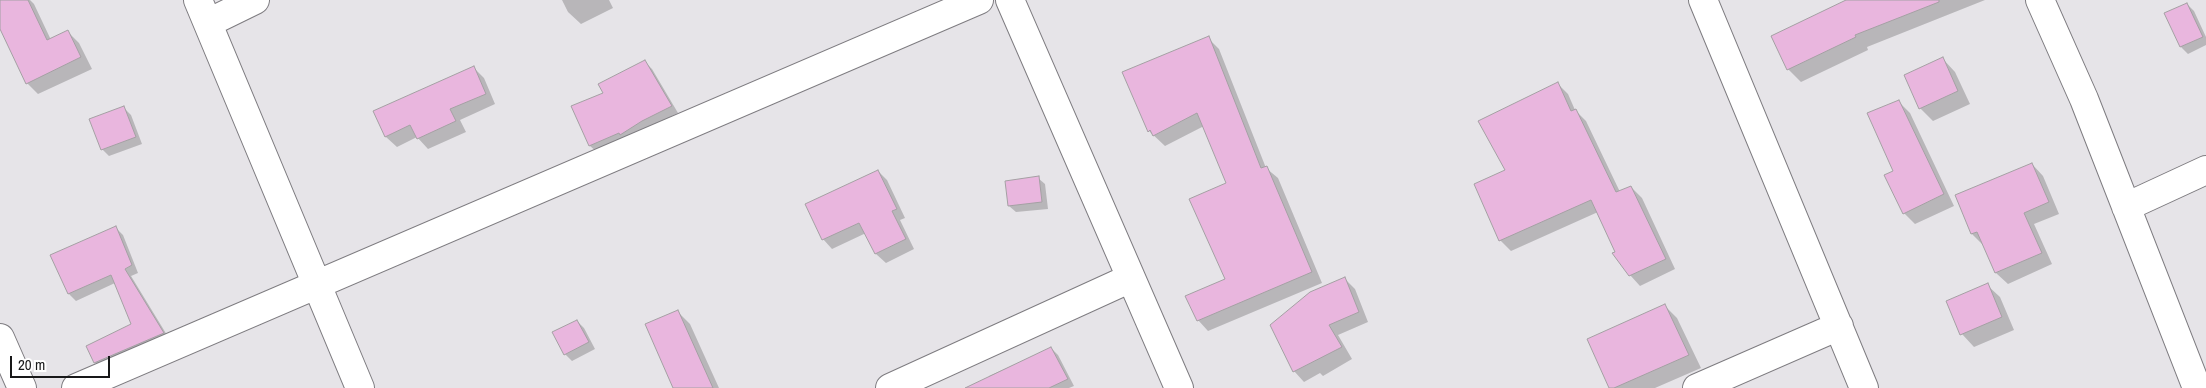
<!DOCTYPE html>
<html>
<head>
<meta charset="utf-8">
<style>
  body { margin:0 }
  #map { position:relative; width:2206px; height:388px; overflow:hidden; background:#e6e4e8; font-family:"Archivo Narrow",sans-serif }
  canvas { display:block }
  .scale { position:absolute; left:10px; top:356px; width:100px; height:22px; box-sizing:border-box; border:2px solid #181819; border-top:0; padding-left:6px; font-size:15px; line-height:18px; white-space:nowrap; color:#181819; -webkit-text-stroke:4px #fff; paint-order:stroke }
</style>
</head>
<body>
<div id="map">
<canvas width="2206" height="388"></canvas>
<div class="scale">20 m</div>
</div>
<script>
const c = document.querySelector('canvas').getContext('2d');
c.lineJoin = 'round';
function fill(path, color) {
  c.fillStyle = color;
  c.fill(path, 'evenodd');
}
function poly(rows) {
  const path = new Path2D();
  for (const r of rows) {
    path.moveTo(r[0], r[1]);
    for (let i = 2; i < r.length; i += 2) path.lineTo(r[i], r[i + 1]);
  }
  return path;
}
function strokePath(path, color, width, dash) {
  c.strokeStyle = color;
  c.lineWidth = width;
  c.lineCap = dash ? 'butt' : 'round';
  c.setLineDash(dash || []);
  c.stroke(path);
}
const shadow = poly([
  [8,0,30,0,34,4,51,40,68,32,79,43,92,69,38,94,27,83,0,26,0,4],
  [562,0,609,0,613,8,581,24,568,12],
  [1849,0,1985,0,1867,47,1868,50,1801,82,1788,69,1772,37],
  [2187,4,2194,11,2206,37,2206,45,2188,54,2181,47,2166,13],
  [1208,38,1219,49,1266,168,1278,178,1322,283,1208,331,1198,320,1226,279,1228,184,1204,126,1165,146,1149,131],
  [1943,59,1955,72,1970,104,1933,121,1920,108],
  [645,62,652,69,678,113,597,152,590,146,605,93],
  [473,67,484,78,495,104,460,120,466,132,428,149,417,137,397,147,386,137,374,112],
  [1558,84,1568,94,1575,110,1586,121,1620,192,1631,187,1642,198,1675,269,1640,286,1630,275,1598,212,1511,251,1500,240,1507,170],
  [1899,102,1910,113,1954,206,1915,224,1904,213,1895,171],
  [124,108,131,115,142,144,109,156,102,149],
  [2032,164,2043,176,2059,214,2034,224,2052,264,2008,284,1996,273,1984,246,1972,234,1957,196],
  [878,171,887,180,905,218,900,220,914,249,886,263,876,254,866,233,832,249,823,239],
  [1038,178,1045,184,1048,209,1016,212,1009,206],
  [116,228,123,235,138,273,131,276,170,340,102,369,95,362,132,324,115,283,76,301,69,294,52,256],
  [1345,279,1355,289,1368,322,1338,335,1352,359,1323,376,1320,373,1304,382,1294,371],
  [1987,285,2000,297,2014,330,1974,347,1962,334],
  [1664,305,1677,318,1701,368,1655,388,1610,388],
  [678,312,690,324,719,388,674,388],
  [577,321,584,328,595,349,572,361,565,354],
  [1051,348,1058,355,1074,386,1069,388,995,388,989,376]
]);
const building = poly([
  [0,0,28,0,47,40,68,30,81,57,26,84,0,29,0,0],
  [1846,0,1939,0,1939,2,1855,35,1856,37,1787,70,1771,36,1846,0],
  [2187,3,2203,37,2180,47,2164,13,2187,3],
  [1209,36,1261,168,1267,166,1312,272,1197,321,1185,296,1225,279,1189,199,1226,183,1197,113,1153,136,1150,130,1148,132,1122,72,1209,36],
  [1943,57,1958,91,1919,109,1904,75,1943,57],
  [645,60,672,106,642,121,620,135,619,133,589,146,571,106,603,93,598,84,645,60],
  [474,66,486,94,450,109,456,121,417,139,410,125,385,137,373,111,474,66],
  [1558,82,1571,111,1576,109,1616,192,1631,186,1666,259,1629,276,1612,253,1615,252,1591,200,1499,241,1474,184,1505,170,1478,121,1558,82],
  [1899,100,1944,194,1903,214,1884,175,1893,171,1867,113,1899,100],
  [124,106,136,137,101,150,89,119,124,106],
  [2032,163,2049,202,2024,213,2042,253,1995,273,1977,232,1971,234,1955,195,2032,163],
  [878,170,897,209,892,211,906,239,875,254,859,223,822,240,805,204,878,170],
  [1039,176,1042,202,1008,206,1005,181,1039,176],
  [116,226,132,265,125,269,164,333,94,363,86,346,131,324,111,275,68,294,50,255,116,226],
  [1345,277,1359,312,1329,325,1342,347,1293,372,1270,325,1310,292,1345,277],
  [1988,283,2002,317,1960,335,1946,301,1988,283],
  [1665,304,1689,355,1614,388,1609,388,1587,339,1665,304],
  [678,310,713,388,673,388,645,324,678,310],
  [577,320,589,342,564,355,552,332,577,320],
  [1051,347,1068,379,1049,388,965,388,1051,347]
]);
const minor = poly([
  [198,0,360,388],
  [1010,0,1179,388],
  [1703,0,1864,388],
  [2040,0,2084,99,2197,388],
  [208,23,255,0],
  [2126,207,2206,170],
  [0,338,22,388],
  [76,388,979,0],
  [890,388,1131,278],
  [1697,388,1839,326]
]);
fill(shadow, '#0003');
fill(building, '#e9b6de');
strokePath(building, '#a4a0a3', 1);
strokePath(minor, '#7e7c80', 30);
strokePath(minor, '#fff', 28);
</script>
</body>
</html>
